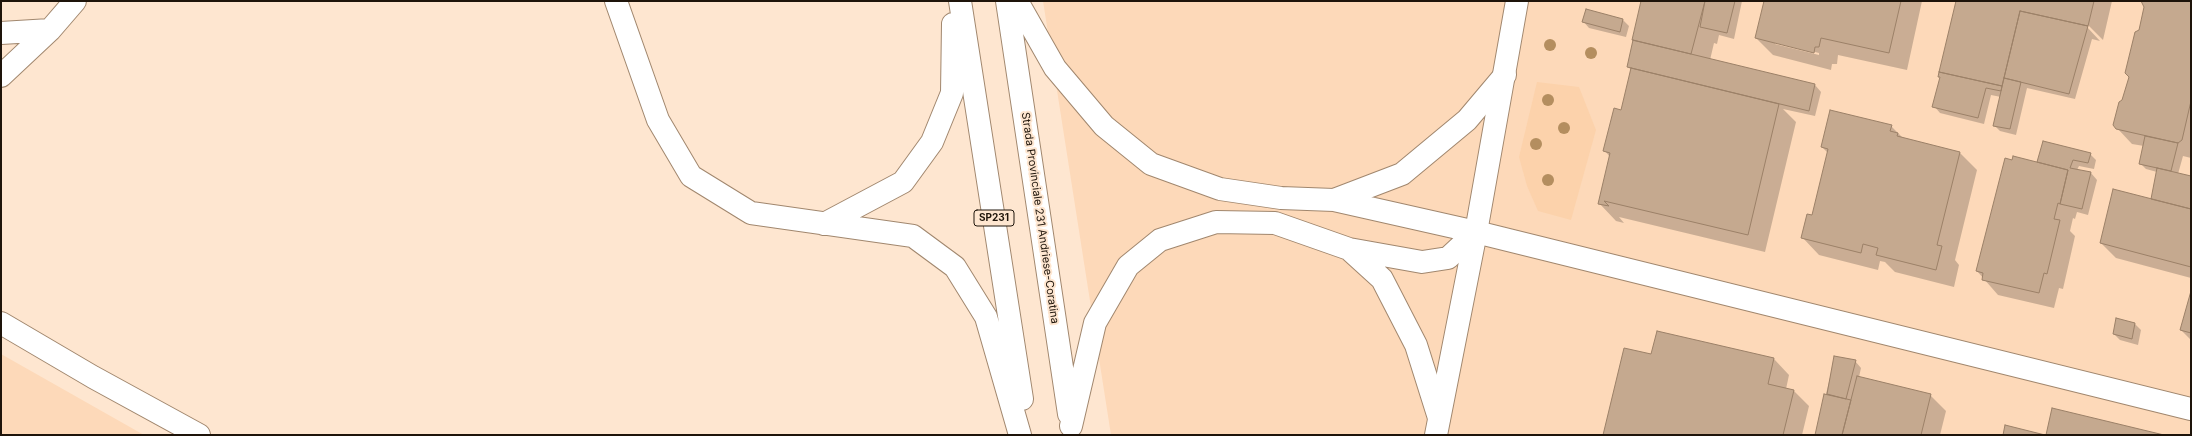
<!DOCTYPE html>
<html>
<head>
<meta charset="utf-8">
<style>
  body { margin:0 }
  #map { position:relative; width:2192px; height:436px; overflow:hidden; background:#fee6d0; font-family:Inter,sans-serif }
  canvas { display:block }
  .frame { position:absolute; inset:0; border:2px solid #1e140a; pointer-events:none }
</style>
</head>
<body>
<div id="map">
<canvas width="2192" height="436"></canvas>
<div class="frame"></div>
</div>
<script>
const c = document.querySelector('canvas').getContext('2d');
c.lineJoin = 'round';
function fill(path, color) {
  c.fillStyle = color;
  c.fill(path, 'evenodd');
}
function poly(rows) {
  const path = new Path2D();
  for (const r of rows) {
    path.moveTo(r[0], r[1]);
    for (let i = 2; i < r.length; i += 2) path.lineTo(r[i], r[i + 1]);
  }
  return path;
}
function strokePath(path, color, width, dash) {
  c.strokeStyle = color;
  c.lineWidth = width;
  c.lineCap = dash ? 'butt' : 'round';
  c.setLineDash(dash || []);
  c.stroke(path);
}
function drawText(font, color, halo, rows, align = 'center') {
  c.font = font + ' Inter,sans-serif';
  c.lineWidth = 4;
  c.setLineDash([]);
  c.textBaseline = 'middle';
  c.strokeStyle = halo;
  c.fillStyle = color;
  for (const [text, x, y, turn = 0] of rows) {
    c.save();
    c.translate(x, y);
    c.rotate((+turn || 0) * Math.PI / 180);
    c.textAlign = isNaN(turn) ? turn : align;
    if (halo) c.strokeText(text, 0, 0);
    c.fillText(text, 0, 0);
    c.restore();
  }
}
const built = poly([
  [1043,1,2191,1,2191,435,1111,435],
  [1,354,144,435,1,435]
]);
const green = poly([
  [1537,82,1579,87,1596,130,1571,220,1538,211,1527,186,1519,157]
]);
const shadow = poly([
  [1642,1,1742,1,1734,39,1719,35,1717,44,1714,43,1710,60,1815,85,1821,92,1815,116,1783,109,1796,122,1765,252,1619,217,1624,223,1616,221,1599,203,1610,157,1605,151,1622,111,1631,70,1628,66],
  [1765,1,1922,1,1907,70,1838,55,1837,64,1832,64,1831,70,1773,55,1756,38],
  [1775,42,1819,53,1819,55,1775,44],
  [1957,1,2112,1,2103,40,2087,24,2087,27,2100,41,2092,39,2075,99,2027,88,2016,135,2000,131,1994,125,2001,97,1991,95,1984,124,1940,113,1934,106],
  [2142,1,2191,1,2191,158,2183,156,2178,174,2191,177,2191,278,2116,258,2101,243,2154,201,2157,172,2146,169,2140,163,2144,146,2132,144,2117,128,2145,7],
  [1623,20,1629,26,1626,37,1589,28,1583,21],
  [1891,126,1904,139,1960,153,1977,170,1955,260,1959,265,1954,287,1895,272,1885,262,1880,261,1878,270,1819,255,1802,237,1813,216,1828,153,1822,147],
  [2090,154,2096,160,2094,169,2079,166,2077,170,2091,173,2097,180,2088,215,2077,212,2075,219,2073,218,2070,231,2075,236,2063,289,2059,288,2054,308,1998,295,1977,271,2041,164,2038,162],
  [2191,295,2191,340,2181,330],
  [2117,320,2135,324,2141,330,2138,345,2120,340,2114,334],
  [1652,355,1774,359,1789,375,1786,389,1794,391,1809,406,1802,435,1604,435],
  [1835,357,1855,361,1861,368,1859,377,1930,395,1946,411,1940,435,1816,435]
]);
const building = poly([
  [1641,1,1705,1,1691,54,1632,40,1641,1],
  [1705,1,1735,1,1727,33,1700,27,1705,1],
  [1764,1,1901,1,1889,53,1821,38,1819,47,1815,47,1814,53,1755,38,1764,1],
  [1956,1,2094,1,2088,26,2020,11,2002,86,1939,72,1956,1],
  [2141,1,2191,1,2191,101,2182,140,2178,143,2116,129,2113,125,2119,102,2122,100,2129,77,2125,73,2135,32,2139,30,2144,7,2141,1],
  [1586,9,1623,19,1620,32,1582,22,1586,9],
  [2020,11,2088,26,2069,94,2004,78,2020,11],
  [1633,40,1815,84,1809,111,1627,67,1633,40],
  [1631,68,1779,104,1748,235,1604,201,1609,206,1598,204,1610,153,1603,151,1614,108,1621,110,1631,68],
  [1939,72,2002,86,2001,91,1986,88,1978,118,1932,107,1940,77,1938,77,1939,72],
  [2004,78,2021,82,2010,129,1993,126,2004,78],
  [1830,110,1892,125,1890,131,1898,133,1897,136,1960,152,1937,245,1942,246,1936,270,1876,255,1878,248,1863,244,1861,253,1801,238,1807,214,1812,215,1828,149,1821,147,1830,110],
  [2145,136,2178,143,2171,171,2139,164,2145,136],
  [2043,141,2091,153,2088,163,2073,160,2070,168,2091,172,2082,209,2060,204,2068,170,2037,162,2043,141],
  [2013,156,2068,170,2060,204,2058,203,2054,219,2060,220,2047,274,2044,273,2039,293,1982,280,1983,273,1976,271,2005,158,2012,160,2013,156],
  [2157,168,2191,176,2191,209,2151,199,2157,168],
  [2113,189,2191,209,2191,267,2100,243,2113,189],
  [2191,291,2191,333,2180,330,2191,291],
  [2116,318,2135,323,2132,339,2113,334,2116,318],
  [1657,331,1774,358,1768,384,1794,390,1783,435,1603,435,1624,348,1651,354,1657,331],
  [1834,356,1856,360,1846,399,1827,394,1834,356],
  [1857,376,1931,394,1921,435,1842,435,1857,376],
  [1824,394,1851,400,1842,435,1815,435,1824,394],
  [2052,408,2164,435,2046,435,2052,408],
  [2005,425,2045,435,2046,435,2003,435,2005,425]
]);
const street = poly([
  [1476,232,2191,409]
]);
const secondary = poly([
  [1,33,50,30],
  [1,76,50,30,75,1],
  [1,323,93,377,199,435],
  [1436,435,1476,232,1517,1]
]);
const highway = poly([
  [616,1,658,120,691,176,751,213,913,236,955,267,986,317,1020,435],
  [960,1,1022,399],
  [1007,1,1069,414],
  [1017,1,1055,68,1104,126,1151,164,1220,189,1281,198,1334,200,1476,232],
  [1334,200,1402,174,1467,120,1505,75],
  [824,224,903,182,932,142,952,93,953,24],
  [1349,249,1382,279,1416,345,1439,418],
  [1071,426,1095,323,1128,266,1160,240,1216,222,1275,223,1349,249,1422,262,1448,258,1476,232]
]);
const trees = [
  [1550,45],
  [1591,53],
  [1548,100],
  [1564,128],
  [1536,144],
  [1548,180]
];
const shields = [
  [994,218,40]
];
const shieldNames = [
  ["SP231",994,218]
];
const streetNames = [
  ["Strada Provinciale 231 Andriese-Coratina",1040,218,82]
];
fill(built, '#fdd9b9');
fill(green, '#fcd2ab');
fill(shadow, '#0003');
fill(building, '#c5a98f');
strokePath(building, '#9c8168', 1);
strokePath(street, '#a1876e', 24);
strokePath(secondary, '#a1876e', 24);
strokePath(highway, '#a1876e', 24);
strokePath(street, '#fff', 22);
strokePath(secondary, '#fff', 22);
strokePath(highway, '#fff', 22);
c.fillStyle = '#b48e5f';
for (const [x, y] of trees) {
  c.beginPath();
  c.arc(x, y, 6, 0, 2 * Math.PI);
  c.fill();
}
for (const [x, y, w] of shields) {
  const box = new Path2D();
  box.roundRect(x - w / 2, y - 8, w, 16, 3);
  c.fillStyle = '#fee6d0';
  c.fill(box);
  strokePath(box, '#1e140a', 1);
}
drawText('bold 10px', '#1e140a', null, shieldNames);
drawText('11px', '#1e140a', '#fee6d0', streetNames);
</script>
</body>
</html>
